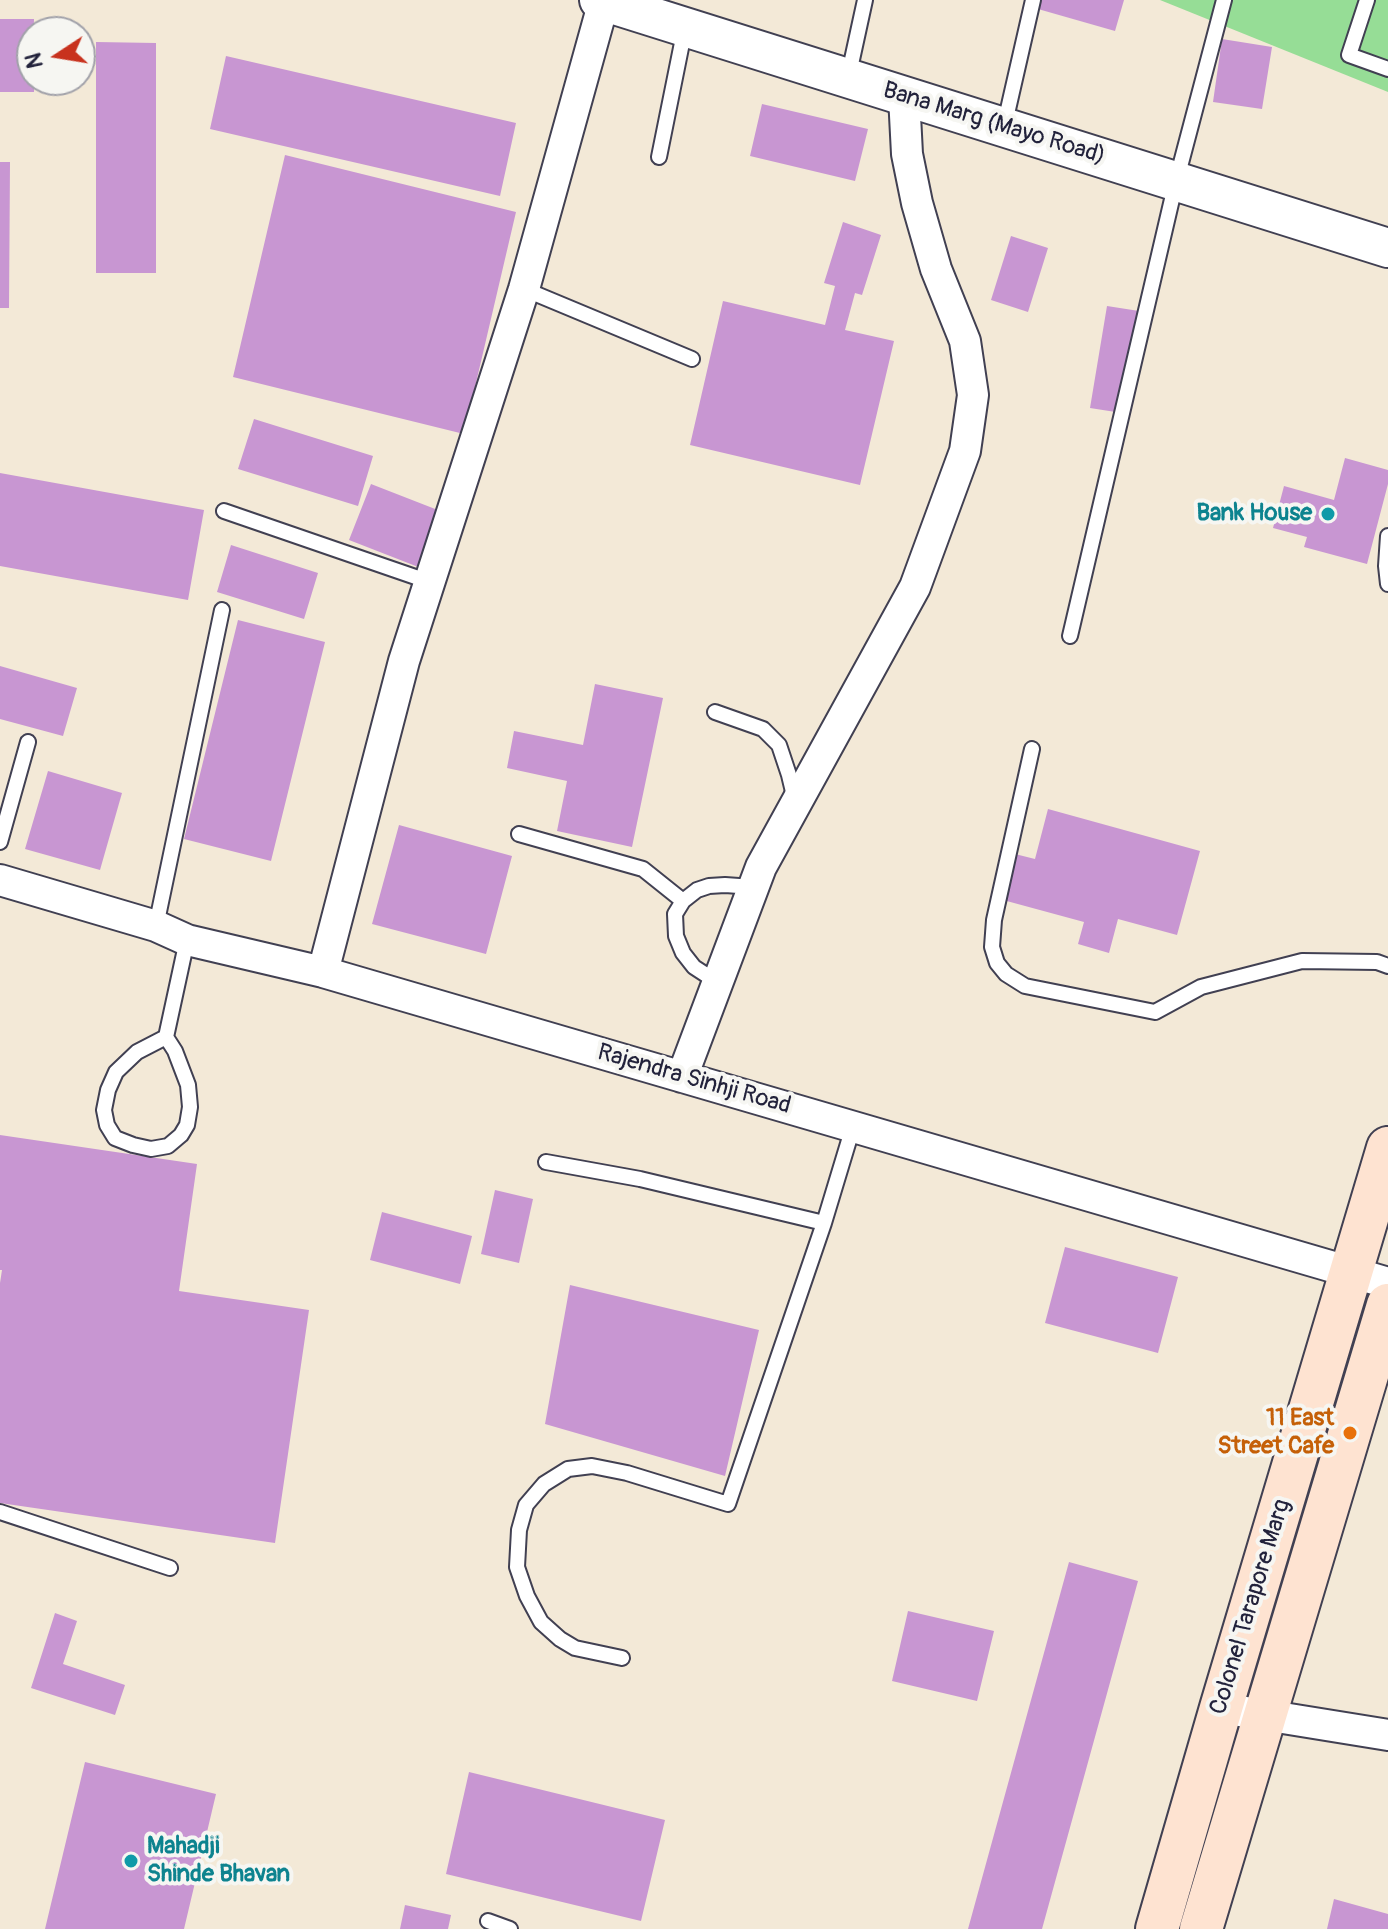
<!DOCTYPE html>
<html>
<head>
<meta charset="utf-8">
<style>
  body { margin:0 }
  #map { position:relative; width:1388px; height:1929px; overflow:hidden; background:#f3e9d7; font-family:Pangolin,sans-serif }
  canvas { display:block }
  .north { position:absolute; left:16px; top:16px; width:80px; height:80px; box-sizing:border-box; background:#f6f6f2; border:2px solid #a1a1a9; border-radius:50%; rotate:258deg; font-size:22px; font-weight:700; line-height:32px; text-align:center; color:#22223b }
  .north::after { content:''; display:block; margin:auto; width:28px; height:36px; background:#c8321e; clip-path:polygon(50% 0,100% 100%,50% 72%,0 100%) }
</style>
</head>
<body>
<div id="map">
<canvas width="1388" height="1929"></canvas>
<div class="north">N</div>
</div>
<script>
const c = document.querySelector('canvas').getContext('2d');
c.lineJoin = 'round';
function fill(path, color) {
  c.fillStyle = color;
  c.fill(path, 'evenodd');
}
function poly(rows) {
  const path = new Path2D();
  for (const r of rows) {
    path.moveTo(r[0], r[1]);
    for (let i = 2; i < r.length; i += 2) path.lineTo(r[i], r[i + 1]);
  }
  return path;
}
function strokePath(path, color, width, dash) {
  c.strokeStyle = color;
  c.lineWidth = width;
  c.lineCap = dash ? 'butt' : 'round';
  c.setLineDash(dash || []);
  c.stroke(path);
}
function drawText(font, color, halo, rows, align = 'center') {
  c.font = font + ' Pangolin,sans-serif';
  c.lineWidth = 8;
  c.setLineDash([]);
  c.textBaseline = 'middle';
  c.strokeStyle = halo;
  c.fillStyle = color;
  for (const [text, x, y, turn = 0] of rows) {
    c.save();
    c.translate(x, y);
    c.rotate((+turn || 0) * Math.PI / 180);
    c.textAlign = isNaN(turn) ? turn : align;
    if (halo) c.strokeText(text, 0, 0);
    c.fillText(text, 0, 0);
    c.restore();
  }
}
const green = poly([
  [1160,0,1388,0,1388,92]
]);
const building = poly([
  [1041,0,1124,0,1115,31,1038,9],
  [0,19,34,19,32,80,34,80,34,92,0,92],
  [1222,39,1272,47,1262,109,1213,102],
  [96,42,156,43,156,273,96,273],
  [226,56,516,123,500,196,210,129],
  [762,104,868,129,855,181,750,156],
  [285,155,516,212,464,434,233,377],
  [0,162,10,162,9,308,0,308],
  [843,222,881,235,862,295,855,293,845,330,894,341,860,485,690,445,723,301,825,325,835,286,824,283],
  [1011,236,1048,248,1028,312,991,300],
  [1107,306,1139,311,1122,413,1090,408],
  [254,419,373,456,358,506,238,469],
  [1345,458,1388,470,1388,484,1367,564,1304,547,1307,537,1273,528,1284,486,1334,500],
  [0,473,204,510,188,600,0,566],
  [371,484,448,514,426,570,349,540],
  [231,545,318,573,304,619,217,592],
  [238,620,325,642,271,861,184,839],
  [0,666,77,688,63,736,0,719],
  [595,684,663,698,632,847,557,831,567,781,507,768,514,731,583,745],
  [48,771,122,793,100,870,25,849],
  [1048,809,1200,851,1177,935,1118,919,1109,953,1078,944,1084,922,1003,900,1015,854,1035,859],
  [399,825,512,856,486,954,372,924],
  [0,1135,197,1164,179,1291,309,1310,275,1543,0,1503,0,1283,2,1270,0,1270],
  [495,1190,533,1199,519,1263,481,1254],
  [382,1212,472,1236,460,1284,370,1260],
  [1065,1247,1178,1277,1158,1353,1045,1323],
  [570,1285,759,1330,725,1476,545,1424],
  [1069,1562,1138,1581,1042,1929,968,1929],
  [908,1611,994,1631,977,1701,892,1681],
  [55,1613,77,1621,63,1664,125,1685,115,1715,31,1688],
  [85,1762,216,1794,184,1929,45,1929],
  [469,1772,665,1820,641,1921,446,1874],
  [1334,1899,1388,1914,1388,1929,1327,1929],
  [405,1905,451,1915,448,1929,400,1929]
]);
const service = poly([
  [1367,0,1349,55,1388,69],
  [848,78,865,0],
  [1004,127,1033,0],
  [659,157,685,28],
  [524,289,692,359],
  [224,511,430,582],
  [1388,536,1386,566,1388,584],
  [1070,636,1176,182,1224,0],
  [715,712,763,729,779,745,789,775,795,800],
  [1032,749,994,920,992,947,997,963,1006,974,1025,986,1155,1012,1201,987,1302,961,1377,962,1388,966],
  [519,834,643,869,683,901],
  [0,842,28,742],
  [156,926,222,610],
  [717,982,694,967,683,953,676,936,675,914,683,901,697,890,709,886,725,885,753,887],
  [166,1037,137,1052,116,1072,108,1090,104,1110,107,1125,115,1138,133,1145,151,1149,168,1146,181,1135,187,1125,190,1107,188,1085,175,1051,166,1037,187,940],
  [546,1162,640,1179,824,1223],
  [0,1512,170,1568],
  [622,1658,575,1648,560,1639,541,1622,527,1596,517,1567,519,1530,526,1505,544,1484,568,1469,592,1466,627,1473,728,1504,824,1223,853,1127],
  [488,1921,510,1929]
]);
const minor = poly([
  [0,880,156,926,187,940,323,972,1388,1283],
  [323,972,404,661,524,289,604,1],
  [682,1077,761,867,915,587,965,451,973,395,965,341,936,269,917,203,907,154,904,96],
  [1221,1708,1388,1735]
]);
const tertiary = poly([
  [599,0,1388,248]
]);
const secondary = poly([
  [1157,1929,1221,1708,1388,1148],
  [1201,1929,1388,1305]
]);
const markers = [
  [1328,514,8,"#0f9aa8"],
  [1350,1433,8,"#e8710a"],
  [131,1861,8,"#0f9aa8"]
];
const streetNames = [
  ["Bana Marg (Mayo Road)",994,124,17],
  ["Rajendra Sinhji Road",694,1080,16],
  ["Colonel Tarapore Marg",1251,1607,-73]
];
const cultureNames = [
  ["Bank House",1312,514],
  ["Mahadji",147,1847,"left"],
  ["Shinde Bhavan",147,1875,"left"]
];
const foodNames = [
  ["11 East",1334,1419],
  ["Street Cafe",1334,1447]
];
fill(green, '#96dd96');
fill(building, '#c896d2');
strokePath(service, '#414052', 18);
strokePath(minor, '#414052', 34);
strokePath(tertiary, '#414052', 42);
strokePath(secondary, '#414052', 46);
strokePath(service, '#fff', 14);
strokePath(minor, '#fff', 30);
strokePath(tertiary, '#fff', 38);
strokePath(secondary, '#fee3d1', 42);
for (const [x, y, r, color] of markers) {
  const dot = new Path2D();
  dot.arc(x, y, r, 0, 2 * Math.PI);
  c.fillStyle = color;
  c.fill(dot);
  strokePath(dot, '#f6f6f2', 3);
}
drawText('24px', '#22223b', '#f6f6f2', streetNames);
drawText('bold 24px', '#0d838f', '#f6f6f2', cultureNames, 'right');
drawText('bold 24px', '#c56008', '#f6f6f2', foodNames, 'right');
</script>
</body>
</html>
